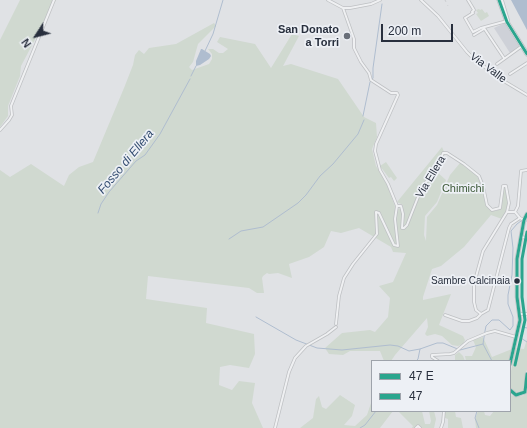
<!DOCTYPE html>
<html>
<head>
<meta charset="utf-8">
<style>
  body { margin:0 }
  #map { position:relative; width:527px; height:428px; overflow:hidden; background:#e0e2e5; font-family:Arial,sans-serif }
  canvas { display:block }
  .legend { position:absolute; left:371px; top:360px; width:140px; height:52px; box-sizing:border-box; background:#edf0f5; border:1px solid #9ea3ab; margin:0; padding:5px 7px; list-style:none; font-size:12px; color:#282f3d }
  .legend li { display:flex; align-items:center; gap:8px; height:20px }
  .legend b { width:20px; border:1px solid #9ea3ab }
  .north { position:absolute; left:16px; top:16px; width:40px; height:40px; -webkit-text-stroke:3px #edf0f5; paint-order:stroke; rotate:234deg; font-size:11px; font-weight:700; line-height:16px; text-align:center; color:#282f3d }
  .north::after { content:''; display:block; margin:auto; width:14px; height:18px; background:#282f3d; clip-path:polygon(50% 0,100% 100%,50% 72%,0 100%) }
  .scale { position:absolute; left:381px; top:24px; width:72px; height:18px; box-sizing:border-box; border:2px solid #282f3d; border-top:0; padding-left:5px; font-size:12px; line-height:14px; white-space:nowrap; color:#282f3d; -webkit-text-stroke:3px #edf0f5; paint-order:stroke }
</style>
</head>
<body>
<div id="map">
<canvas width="527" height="428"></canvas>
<ul class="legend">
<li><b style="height:5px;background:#2ba58e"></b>47 E</li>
<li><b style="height:5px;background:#2ba58e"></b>47</li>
</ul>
<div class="north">N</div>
<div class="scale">200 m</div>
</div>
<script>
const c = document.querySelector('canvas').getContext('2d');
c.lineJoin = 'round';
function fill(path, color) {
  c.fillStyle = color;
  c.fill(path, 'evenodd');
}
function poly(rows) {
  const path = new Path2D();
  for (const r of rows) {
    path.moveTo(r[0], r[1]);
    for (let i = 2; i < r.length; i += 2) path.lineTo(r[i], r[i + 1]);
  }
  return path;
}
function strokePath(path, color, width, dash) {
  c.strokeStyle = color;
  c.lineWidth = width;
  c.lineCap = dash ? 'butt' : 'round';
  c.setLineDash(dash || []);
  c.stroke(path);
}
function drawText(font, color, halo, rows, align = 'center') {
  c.font = font + ' Arial,sans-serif';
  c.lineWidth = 3.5;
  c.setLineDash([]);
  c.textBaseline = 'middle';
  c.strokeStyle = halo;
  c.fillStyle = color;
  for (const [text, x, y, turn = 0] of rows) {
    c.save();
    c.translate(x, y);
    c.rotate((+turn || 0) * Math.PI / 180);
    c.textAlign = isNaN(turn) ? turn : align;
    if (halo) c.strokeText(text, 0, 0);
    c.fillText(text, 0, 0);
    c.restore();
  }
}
const built = poly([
  [505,23,520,45,510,53,494,28]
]);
const green = poly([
  [20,0,56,0,21,66,20,76,8,106,8,116,0,127,0,40],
  [479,9,480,10,482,9,485,13,487,12,489,16,481,21,476,14,478,13,476,10],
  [214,23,216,26,198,44,193,62,189,67,192,70,209,64,212,59,212,54,208,49,213,49,219,53,223,53,228,49,217,42,220,37,255,44,271,68,292,34,299,36,283,66,291,64,338,79,364,117,376,123,377,137,372,149,376,166,386,182,396,209,397,210,402,207,403,205,397,202,442,147,445,154,437,172,446,180,437,202,425,216,424,235,426,241,427,217,437,205,450,175,460,163,475,173,477,176,482,186,486,206,492,211,496,211,501,208,504,187,505,187,508,203,506,213,502,219,491,215,464,247,441,266,432,269,423,297,423,300,451,294,439,325,463,336,465,340,463,344,458,346,452,345,442,336,435,334,427,336,425,334,428,327,427,318,395,355,391,361,384,361,380,351,350,351,343,355,329,354,325,348,342,333,370,330,375,332,388,317,390,298,379,286,393,282,406,253,393,252,391,247,359,228,341,233,331,231,324,247,309,257,289,264,292,278,278,273,269,274,267,273,263,276,262,278,264,293,257,293,249,288,148,276,146,299,207,308,206,323,254,334,255,354,249,368,230,365,220,367,219,385,232,390,239,381,255,383,252,403,263,428,0,428,0,170,10,177,31,164,64,186,69,175,79,167,93,162,124,88,133,65,135,55,139,50,144,54,149,48,176,44],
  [386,162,397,178,394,181,391,177,389,178,380,166],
  [483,337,492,357,512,349,509,361,466,361,465,356,472,356,476,347,473,340],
  [527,339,527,370,525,373,526,382,524,391,520,393,516,393,512,390,510,386,510,377,515,348,524,349],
  [459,352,463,356,465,361,455,361,455,355],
  [527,390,527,428,476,428,475,419,478,411,484,411,485,415,490,416,494,411,510,411,510,395,518,397,523,396],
  [340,395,355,405,352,416,344,425,355,426,367,415,372,400,372,411,393,411,380,428,300,428,313,418,316,399,319,396,322,407,326,409],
  [398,411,422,411,425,424,430,424,431,421,429,411,434,411,436,419,434,428,412,428,413,426],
  [445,411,455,411,456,417,461,418,463,428,448,428,448,419,445,418]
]);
const water = poly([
  [511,0,527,0,527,30],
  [201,49,202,49,210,54,211,56,209,59,200,65,196,66,196,61]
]);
const stream = poly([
  [205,51,213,34,223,0],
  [191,76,196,66],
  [363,116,370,82,373,78,373,68,382,4],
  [98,213,101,204,109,192,136,161,145,155,160,134,190,79],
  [229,239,241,231,263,227,298,203,306,195,320,176,333,164,358,134,364,120],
  [256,317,296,340,317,348,342,350,390,345,398,346,409,351,420,349],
  [523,327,527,328],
  [521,338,527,342],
  [416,361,418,359,420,349,437,343,443,343,460,350,483,344],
  [492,361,483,344,485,331,486,326,492,320,499,320,510,330,513,326,513,317,508,304,508,295,512,275,513,248,511,231,517,224,521,221,527,221],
  [477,411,475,418,479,428],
  [360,428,365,425,376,411]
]);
const minor = poly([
  [328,0,343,8,350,8,371,4,380,0],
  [421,0,438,16,467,52,473,58,502,80,527,95],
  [468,0,474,10,472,12,473,13],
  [343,8,354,39,354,48,361,62,369,73,371,80,391,93,397,93,398,95,376,144,375,151,380,170,388,184,397,206],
  [473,13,465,18,473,32,481,28,507,21,508,20,502,0],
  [484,28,504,58],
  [474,35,484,29],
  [497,64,522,46],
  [510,74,527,63],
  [0,130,9,120,12,115,11,106,54,0],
  [397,206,401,206,403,214,402,228,404,228,407,225,420,192,426,182,435,174,443,153,447,153,464,164,479,176,483,186,487,205,492,210,500,208,503,186,506,186,509,203,507,212,483,251,474,284,474,302,476,310,481,314,488,310,509,228,511,224,520,218],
  [507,212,515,212,520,218,524,220],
  [515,212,518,206,521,171,527,170],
  [521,237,527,238],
  [520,314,527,314],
  [445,315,462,321,469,321,477,318,481,314],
  [336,324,339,296,344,278,353,264,377,234,376,212,379,213,394,245,398,246,395,219,397,206],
  [438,361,432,357,432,355,450,354,454,353,468,341,487,333,495,331,516,337],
  [275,428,289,372,295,358,306,346,327,334,336,327],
  [416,428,418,426,420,428],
  [441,428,443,422,444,411]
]);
const tertiary = poly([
  [510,364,520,320,517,297,517,259,524,220,527,214],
  [510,390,516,395,520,394,525,392,526,389,527,374]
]);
const primary = poly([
  [499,0,507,22,527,54]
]);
const rail = poly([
  [445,0,448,6]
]);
const bus1 = poly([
  [499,0,507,22,527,54],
  [510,364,520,320,517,297,517,259,524,220,527,214],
  [510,390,516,395,525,392,527,374]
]);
const bus2 = poly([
  [515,365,525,320,522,297,522,259,527,232]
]);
const markers = [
  [347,36,4,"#686e78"],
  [517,281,3.5,"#282f3d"]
];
const busNames = [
  ["Sambre Calcinaia",510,281]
];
const poiNames = [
  ["San Donato",339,30],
  ["a Torri",339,43]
];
const streetNames = [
  ["Via Valle",488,68,37],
  ["Via Ellera",431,177,-59]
];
const parkNames = [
  ["Chimichi",463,189]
];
const waterNames = [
  ["Fosso di Ellera",126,162,-50]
];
fill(built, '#ced1d8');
fill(green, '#d0d9d0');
fill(water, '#afbdcf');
strokePath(stream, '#afbdcf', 1);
strokePath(minor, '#bec0c3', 3.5);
strokePath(tertiary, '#bec0c3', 4.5);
strokePath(primary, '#bcbfc3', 5);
strokePath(minor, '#eff0f2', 2);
strokePath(tertiary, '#eff0f2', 3);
strokePath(primary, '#f4f5f6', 3.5);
strokePath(rail, '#c8cacd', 1, [2, 4]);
strokePath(bus1, '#2ba58e', 3);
strokePath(bus2, '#2ba58e', 3);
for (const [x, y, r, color] of markers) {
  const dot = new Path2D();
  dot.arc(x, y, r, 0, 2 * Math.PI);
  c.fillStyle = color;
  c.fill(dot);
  strokePath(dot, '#edf0f5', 1.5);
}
drawText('10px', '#282f3d', '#edf0f5', busNames, 'right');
drawText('bold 11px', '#282f3d', '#edf0f5', poiNames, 'right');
drawText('11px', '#282f3d', '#edf0f5', streetNames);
drawText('11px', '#3b5836', '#edf0f5', parkNames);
drawText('italic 12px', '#334c70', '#edf0f5', waterNames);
</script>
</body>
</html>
